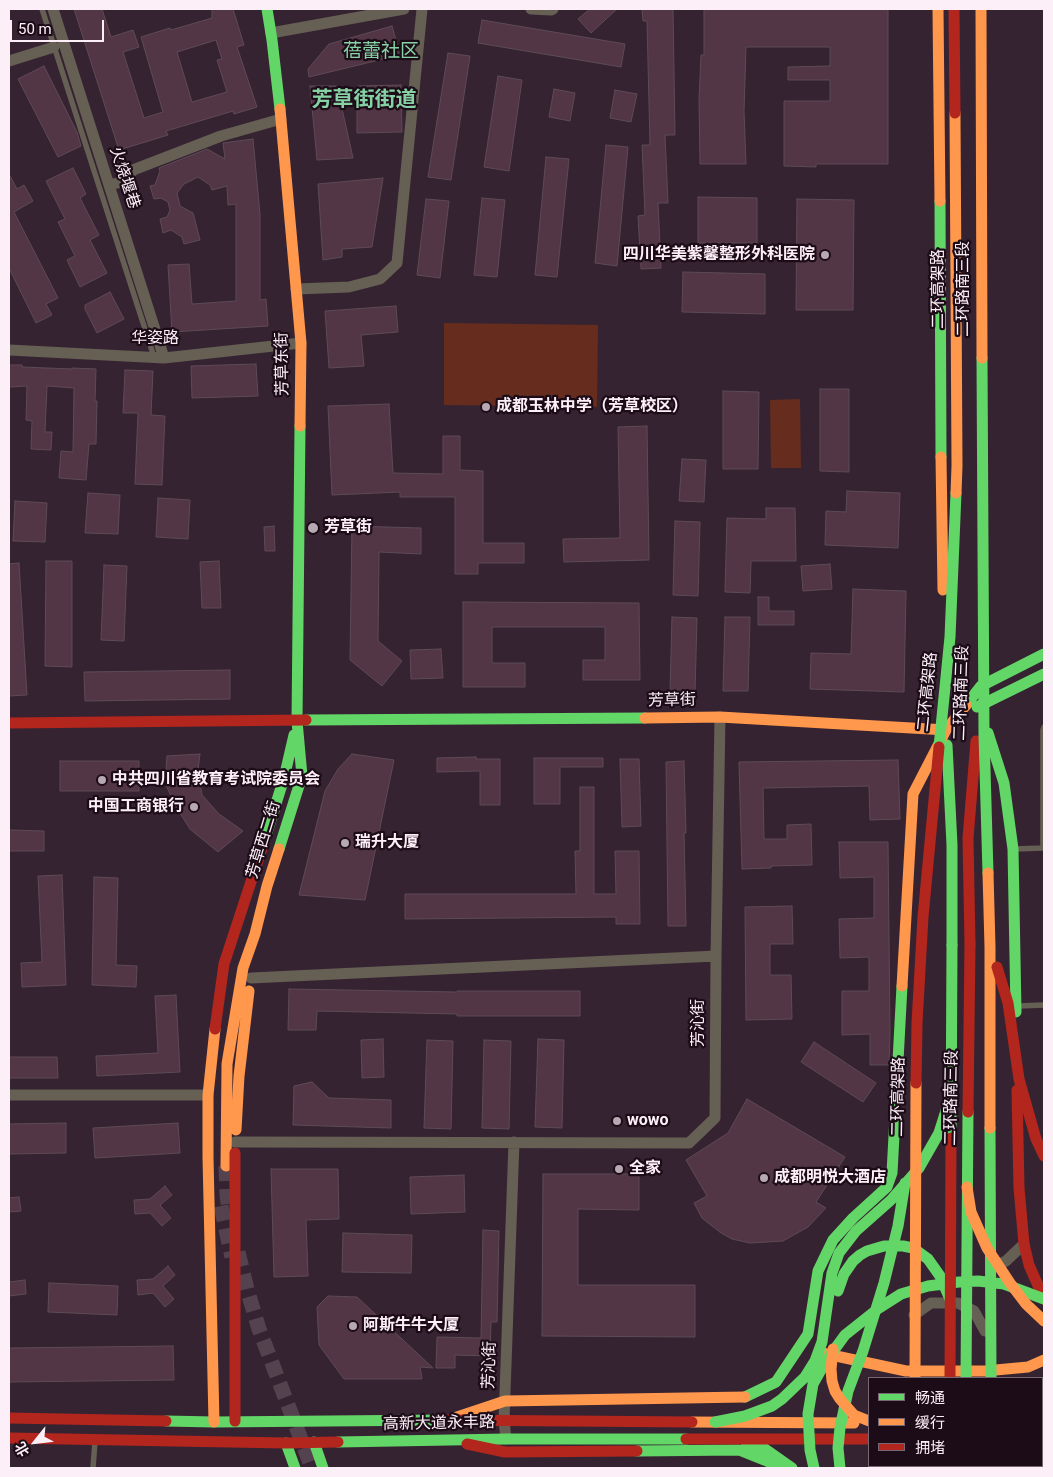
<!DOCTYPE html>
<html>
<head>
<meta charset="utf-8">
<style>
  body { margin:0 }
  #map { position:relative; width:1053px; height:1477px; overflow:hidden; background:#362331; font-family:Roboto,"Noto Sans SC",sans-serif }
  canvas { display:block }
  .frame { position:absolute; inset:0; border:10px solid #fdeff8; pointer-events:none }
  .legend { position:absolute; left:868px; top:1377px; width:175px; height:90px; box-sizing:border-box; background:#1c0c18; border:1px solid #766772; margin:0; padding:6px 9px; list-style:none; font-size:15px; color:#fdeff8 }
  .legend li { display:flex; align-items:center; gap:10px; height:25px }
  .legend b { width:25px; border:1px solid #766772 }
  .north { position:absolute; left:10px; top:1417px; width:50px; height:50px; -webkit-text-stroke:4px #1c0c18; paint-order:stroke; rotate:241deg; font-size:14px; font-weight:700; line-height:20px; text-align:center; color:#fdeff8 }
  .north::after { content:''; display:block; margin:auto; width:18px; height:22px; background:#fdeff8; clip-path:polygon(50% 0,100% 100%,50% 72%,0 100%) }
  .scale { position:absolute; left:10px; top:20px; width:94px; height:22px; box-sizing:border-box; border:2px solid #fdeff8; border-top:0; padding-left:6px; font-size:15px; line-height:18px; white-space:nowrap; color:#fdeff8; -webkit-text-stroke:4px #1c0c18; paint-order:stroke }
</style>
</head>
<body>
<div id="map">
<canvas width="1053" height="1477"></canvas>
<div class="frame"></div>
<ul class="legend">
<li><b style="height:6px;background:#63d668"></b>畅通</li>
<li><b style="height:6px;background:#ff974d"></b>缓行</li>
<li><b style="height:6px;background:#b3261e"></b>拥堵</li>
</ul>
<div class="north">北</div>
<div class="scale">50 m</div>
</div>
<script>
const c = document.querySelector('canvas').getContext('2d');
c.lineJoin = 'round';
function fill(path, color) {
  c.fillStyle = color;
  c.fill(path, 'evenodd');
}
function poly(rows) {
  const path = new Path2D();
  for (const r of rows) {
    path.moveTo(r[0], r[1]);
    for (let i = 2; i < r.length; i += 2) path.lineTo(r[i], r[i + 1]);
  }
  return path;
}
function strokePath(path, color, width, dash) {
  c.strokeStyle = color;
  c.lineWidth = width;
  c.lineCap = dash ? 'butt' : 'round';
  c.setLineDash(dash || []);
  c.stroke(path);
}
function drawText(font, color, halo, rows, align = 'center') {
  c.font = font + ' Roboto,"Noto Sans SC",sans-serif';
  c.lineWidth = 4.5;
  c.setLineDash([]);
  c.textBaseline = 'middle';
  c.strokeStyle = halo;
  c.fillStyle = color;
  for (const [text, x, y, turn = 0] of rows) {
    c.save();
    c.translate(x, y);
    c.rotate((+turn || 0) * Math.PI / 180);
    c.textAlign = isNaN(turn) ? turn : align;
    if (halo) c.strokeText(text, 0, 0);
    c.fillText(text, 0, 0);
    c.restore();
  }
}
const green = poly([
  [444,323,598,325,597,407,444,405],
  [800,399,801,468,771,468,770,400]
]);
const building = poly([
  [74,9,102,9,111,37,133,30,139,47,123,52,144,118,163,112,141,37,170,28,171,30,212,18,212,9,233,9,244,45,237,47,257,107,234,114,233,111,166,131,168,135,119,150,74,9],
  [216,40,222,59,217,60,227,92,192,102,177,52,216,40],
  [590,9,617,9,591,33,578,19,590,9],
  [642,9,673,9,675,135,665,135,668,203,658,203,661,268,641,269,638,216,645,215,642,145,650,145,647,21,643,21,642,9],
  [704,9,888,9,888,164,816,164,816,167,784,166,784,101,830,101,830,80,788,80,788,67,830,66,830,47,746,47,744,111,746,164,700,164,699,100,701,55,704,55,704,9],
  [482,20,625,44,621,67,478,43,482,20],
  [392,26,400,55,309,77,308,69,329,44,392,26],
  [448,53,470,56,451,180,428,177,448,53],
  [44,66,77,132,81,146,58,157,18,79,44,66],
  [498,76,522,80,509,171,484,167,498,76],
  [401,85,402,132,357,133,357,86,401,85],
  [310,86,337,86,353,158,317,160,310,86],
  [554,89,575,93,570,121,549,117,554,89],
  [615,90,637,94,631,122,610,118,615,90],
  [253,139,260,214,260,300,266,299,268,326,172,332,168,265,189,264,192,304,236,301,236,204,228,205,227,186,212,190,210,185,198,177,184,184,177,193,180,206,193,213,200,240,184,244,182,237,171,230,163,233,160,219,167,217,170,210,168,202,161,198,154,199,150,186,155,185,160,171,159,168,207,149,225,159,223,143,253,139],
  [606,145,628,147,617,266,595,263,606,145],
  [546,157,569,159,557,277,535,275,546,157],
  [73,168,86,194,80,198,99,235,90,240,107,273,80,287,67,260,75,256,58,222,65,219,46,181,73,168],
  [9,174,17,189,24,185,33,201,14,212,58,298,46,304,52,315,36,323,9,268,9,174],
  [383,178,372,247,342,249,342,257,323,260,318,184,383,178],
  [698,197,757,198,757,243,698,243,698,197],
  [482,198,505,200,497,277,474,275,482,198],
  [426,199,449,201,440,278,417,275,426,199],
  [797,199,854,200,853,310,796,310,797,199],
  [683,272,765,274,765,314,682,312,683,272],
  [110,292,124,319,97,333,85,309,85,305,110,292],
  [396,306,398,332,361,335,364,366,329,368,325,311,396,306],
  [256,364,258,396,192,398,191,366,256,364],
  [9,365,22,365,22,367,72,369,72,368,96,369,95,401,97,401,96,444,89,444,86,480,59,478,61,451,73,452,74,388,47,386,45,432,52,432,51,450,31,449,32,421,26,420,27,386,9,387,9,365],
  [125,370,153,371,151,415,165,416,162,485,135,484,138,413,123,413,125,370],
  [820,389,849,389,849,472,820,471,820,389],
  [723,391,759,392,758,469,723,469,723,391],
  [389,404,393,473,443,474,443,436,460,436,460,470,483,471,483,543,524,543,524,563,478,563,478,574,455,574,455,497,400,497,400,492,332,495,328,406,389,404],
  [647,426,649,560,564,562,563,539,620,538,618,427,647,426],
  [682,459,706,460,704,502,679,501,682,459],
  [847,491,900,493,898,548,825,545,826,511,846,512,847,491],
  [88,493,120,495,118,534,85,533,88,493],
  [158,498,190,500,188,539,156,537,158,498],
  [15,501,47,503,45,542,13,541,15,501],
  [766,508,795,508,796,561,751,561,750,593,725,592,727,518,766,519,766,508],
  [675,521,700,522,698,596,673,595,675,521],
  [274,526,275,551,265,551,264,527,274,526],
  [352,526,421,528,421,554,379,552,378,641,402,661,382,686,350,660,352,526],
  [46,561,72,561,72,667,45,666,46,561],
  [219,561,221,608,202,608,200,562,219,561],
  [19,563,27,695,9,696,9,564,19,563],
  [830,564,832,589,803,591,801,566,830,564],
  [104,565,127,566,124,641,101,640,104,565],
  [853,589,906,591,904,692,810,689,811,653,851,654,853,589],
  [758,597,769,597,769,611,794,611,794,625,758,625,758,597],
  [463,602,639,603,640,680,583,680,583,660,605,660,605,627,492,627,492,663,525,663,525,687,463,687,463,602],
  [672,617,697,618,695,692,670,692,672,617],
  [725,617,750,617,748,691,723,691,725,617],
  [441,649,443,678,411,679,410,650,441,649],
  [230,670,230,699,85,701,84,672,230,670],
  [200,754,198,770,202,795,219,814,243,831,218,852,190,829,176,807,165,783,167,756,200,754],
  [352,754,394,760,365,900,299,895,325,791,338,769,352,754],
  [476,757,476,759,500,759,500,805,480,805,480,771,437,772,437,758,476,757],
  [534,758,603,758,603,767,560,767,560,804,534,804,534,758],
  [620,759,639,759,641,826,622,827,620,759],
  [898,760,900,819,870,820,869,786,763,788,764,839,787,839,787,825,811,824,812,865,771,866,771,868,742,869,739,762,898,760],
  [60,761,139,761,139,791,60,791,60,761],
  [684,761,686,833,684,833,686,926,668,926,666,762,684,761],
  [580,787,594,787,594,894,616,894,615,851,639,851,640,924,616,924,616,917,405,919,405,894,576,894,575,851,580,851,580,787],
  [9,830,44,831,44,851,9,851,9,830],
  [839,842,888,842,890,1033,889,1065,870,1065,870,1034,842,1035,842,991,869,991,869,957,840,958,839,919,874,918,874,877,840,878,839,842],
  [62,875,66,985,22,987,21,963,42,962,38,876,62,875],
  [94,877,118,878,116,965,137,966,136,987,92,985,94,877],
  [792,906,793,944,770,944,770,975,791,975,792,1019,746,1020,745,907,792,906],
  [289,989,457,992,457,991,580,991,580,1016,457,1016,457,1014,317,1011,316,1030,288,1030,289,989],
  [176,995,180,1072,97,1076,96,1056,158,1053,155,996,176,995],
  [383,1039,384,1077,362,1078,361,1040,383,1039],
  [538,1039,564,1040,562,1128,535,1127,538,1039],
  [427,1040,453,1041,451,1129,424,1128,427,1040],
  [484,1040,511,1041,509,1129,482,1128,484,1040],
  [814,1042,876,1083,863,1102,801,1062,814,1042],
  [9,1057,57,1057,58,1078,9,1078,9,1057],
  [312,1082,329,1098,391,1100,391,1128,293,1125,294,1086,312,1082],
  [747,1099,845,1157,816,1202,826,1208,808,1227,783,1241,750,1243,732,1239,721,1233,702,1218,694,1203,707,1196,686,1160,728,1133,747,1099],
  [66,1123,66,1153,9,1154,9,1124,66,1123],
  [178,1123,180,1153,95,1158,93,1128,178,1123],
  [271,1169,338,1169,339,1219,306,1220,308,1276,274,1277,271,1169],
  [543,1174,639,1174,639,1210,578,1209,578,1285,695,1285,695,1337,542,1336,543,1174],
  [464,1175,465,1212,411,1214,410,1177,464,1175],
  [165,1186,172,1195,160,1205,171,1218,162,1226,150,1213,135,1214,134,1200,150,1199,165,1186],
  [19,1197,21,1211,9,1212,9,1198,19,1197],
  [483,1230,499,1231,497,1322,491,1322,490,1356,455,1355,455,1368,436,1368,437,1337,481,1338,483,1230],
  [343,1233,412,1235,411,1273,342,1272,343,1233],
  [168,1266,175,1275,163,1286,174,1299,165,1307,153,1293,138,1295,137,1280,153,1279,168,1266],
  [25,1280,26,1294,9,1296,9,1282,25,1280],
  [49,1283,118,1286,117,1315,48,1312,49,1283],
  [328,1296,357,1297,433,1368,420,1367,422,1379,344,1379,319,1345,317,1307,328,1296],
  [173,1346,174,1380,9,1382,9,1348,173,1346]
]);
const secondaryTunnel = poly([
  [226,1166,227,1196,230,1215],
  [221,1206,232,1257],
  [238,1252,247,1289,259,1329,312,1468]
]);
const lane = poly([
  [42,9,154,357],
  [1043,848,1043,730,1044,727],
  [1014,849,1044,848],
  [1018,1006,1044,1005],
  [93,1468,95,1441]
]);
const street = poly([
  [53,9,164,358],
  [531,9,551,10,553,9],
  [271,33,404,9],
  [9,61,54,47],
  [109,185,126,181,133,170,221,136,281,119],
  [296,289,349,287,380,279,397,263,422,9],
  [9,350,164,358,301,343],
  [251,978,716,956],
  [9,1095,208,1095],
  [235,1142,689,1143,715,1118,716,956,720,717],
  [993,1267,1006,1261,1024,1244],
  [914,1315,931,1303,958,1303,974,1311,985,1331],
  [506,1439,504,1420,514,1142],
  [905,1468,905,1466]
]);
const fast = poly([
  [267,9,272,40,280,109],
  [940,201,941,457],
  [966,705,981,686,1044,654],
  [977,707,1044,674],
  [306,720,645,718],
  [988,733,1004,783,1013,849,1016,1012],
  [947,745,952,845,952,945],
  [264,842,284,778,294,735],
  [279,849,302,776,297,721,300,426],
  [745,1397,776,1382,808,1334,818,1271,833,1240,853,1218,887,1187,892,1173,902,986],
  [166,1421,214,1422,443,1420],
  [314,1442,323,1468],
  [338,1442,506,1439,686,1439],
  [286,1443,295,1468],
  [746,1443,765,1449,792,1468],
  [637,1451,739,1450,769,1462,776,1468],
  [916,1466,916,1468],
  [950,1466,950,1468],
  [1033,1466,1038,1468]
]);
const slow = poly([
  [938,9,940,201],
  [280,109,301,343,300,426],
  [941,457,943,590],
  [645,718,720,717,946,730],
  [902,986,913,794,946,730,966,705],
  [236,1130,239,1076,249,991],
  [226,1166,227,1064,243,968,255,934,267,886,279,849],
  [822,1353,906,1371,985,1371,1028,1367,1044,1360],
  [1042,1386,1044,1384],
  [457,1417,505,1401,745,1397],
  [214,1422,208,1157,208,1095,215,1029],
  [692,1422,854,1423],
  [1042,1437,1044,1437],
  [965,1466,965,1468],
  [992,1466,992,1468]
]);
const jam = poly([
  [9,723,306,720],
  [970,944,968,838,976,741],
  [215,1029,224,964,264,842],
  [1017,1090,1019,1188,1024,1244,1029,1265,1044,1299],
  [235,1153,235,1421],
  [9,1418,166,1421],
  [443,1420,692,1422],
  [1042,1420,1044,1420],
  [9,1438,286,1443,338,1442],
  [686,1439,869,1439],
  [467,1444,505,1452,637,1451]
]);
const fastBridge = poly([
  [982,358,984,735,988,873],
  [939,747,950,637,956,493],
  [990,1128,991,1378],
  [951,1138,952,945],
  [838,1291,844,1274,853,1261,860,1255,867,1251,884,1246,903,1246,913,1248,928,1259,940,1276,950,1299],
  [966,1378,968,1112],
  [715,1422,745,1416,772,1406,782,1399,805,1377,815,1361,822,1342,832,1273,839,1253,856,1231,891,1200,919,1168,939,1133,950,1098],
  [814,1468,810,1450,808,1414,813,1384,826,1361,845,1335,879,1308,901,1294,928,1286,959,1282,978,1281,1004,1284,1044,1299],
  [840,1468,838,1448,840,1428,848,1391,863,1351,884,1283,898,1226,905,1183]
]);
const slowBridge = poly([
  [981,9,982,358],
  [955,113,957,466,956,493],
  [988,873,990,947,990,1128],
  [967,1187,971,1212,987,1248,1010,1283,1026,1304,1044,1321],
  [833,1349,831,1369,832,1381,835,1391,840,1399,854,1415,869,1421],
  [915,1378,916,1083]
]);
const jamBridge = poly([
  [954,9,955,113],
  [997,967,1008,1003,1019,1079,1036,1139,1044,1156],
  [916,1083,917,1023,923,917,939,747],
  [968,1112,970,944],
  [950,1378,951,1138]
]);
const markers = [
  [825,255,5,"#b7a8b2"],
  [486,407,5,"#b7a8b2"],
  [313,528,6,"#b7a8b2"],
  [102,780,5,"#b7a8b2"],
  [194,807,5,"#b7a8b2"],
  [345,843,5,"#b7a8b2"],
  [617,1121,5,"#b7a8b2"],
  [619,1169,5,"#b7a8b2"],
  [764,1178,5,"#b7a8b2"],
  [353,1326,5,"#b7a8b2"]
];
const streetNames = [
  ["火烧堰巷",124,178,72],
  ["二环高架路",939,289,-90],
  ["二环路南三段",964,289,-90],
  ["华姿路",155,339],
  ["芳草东街",283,364,-91],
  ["二环高架路",928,692,-84],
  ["二环路南三段",962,693,-88],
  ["芳草街",672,701,-1],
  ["芳草西二街",264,840,-73],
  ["芳沁街",699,1023,-90],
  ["二环高架路",899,1097,-89],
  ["二环路南三段",952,1098,-89],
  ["芳沁街",490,1365,-88],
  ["高新大道永丰路",439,1424,-1]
];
const poiNames = [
  ["四川华美紫馨整形外科医院",815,255,"right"],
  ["成都玉林中学（芳草校区）",496,407],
  ["芳草街",324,528],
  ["中共四川省教育考试院委员会",112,780],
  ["中国工商银行",184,807,"right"],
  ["瑞升大厦",355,843],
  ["wowo",627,1121],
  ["全家",629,1169],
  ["成都明悦大酒店",774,1178],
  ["阿斯牛牛大厦",363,1326]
];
const quarterNames = [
  ["蓓蕾社区",381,52]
];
const districtNames = [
  ["芳草街街道",364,101]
];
fill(green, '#662d1e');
fill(building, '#533646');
strokePath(building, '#5d4b55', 1);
strokePath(secondaryTunnel, '#54424f', 15, [15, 8]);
strokePath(lane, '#655f54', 5.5);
strokePath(street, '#655f54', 11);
strokePath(fast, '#63d668', 11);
strokePath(slow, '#ff974d', 11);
strokePath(jam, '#b3261e', 11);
strokePath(fastBridge, '#63d668', 11);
strokePath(slowBridge, '#ff974d', 11);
strokePath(jamBridge, '#b3261e', 11);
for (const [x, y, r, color] of markers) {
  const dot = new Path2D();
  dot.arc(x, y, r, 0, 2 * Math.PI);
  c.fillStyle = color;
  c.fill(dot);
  strokePath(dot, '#1c0c18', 2);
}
drawText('16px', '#fdeff8', '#1c0c18', streetNames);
drawText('bold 16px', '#fdeff8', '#1c0c18', poiNames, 'left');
drawText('19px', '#86d2a5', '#1c0c18', quarterNames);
drawText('bold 21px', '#86d2a5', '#1c0c18', districtNames);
</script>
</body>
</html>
